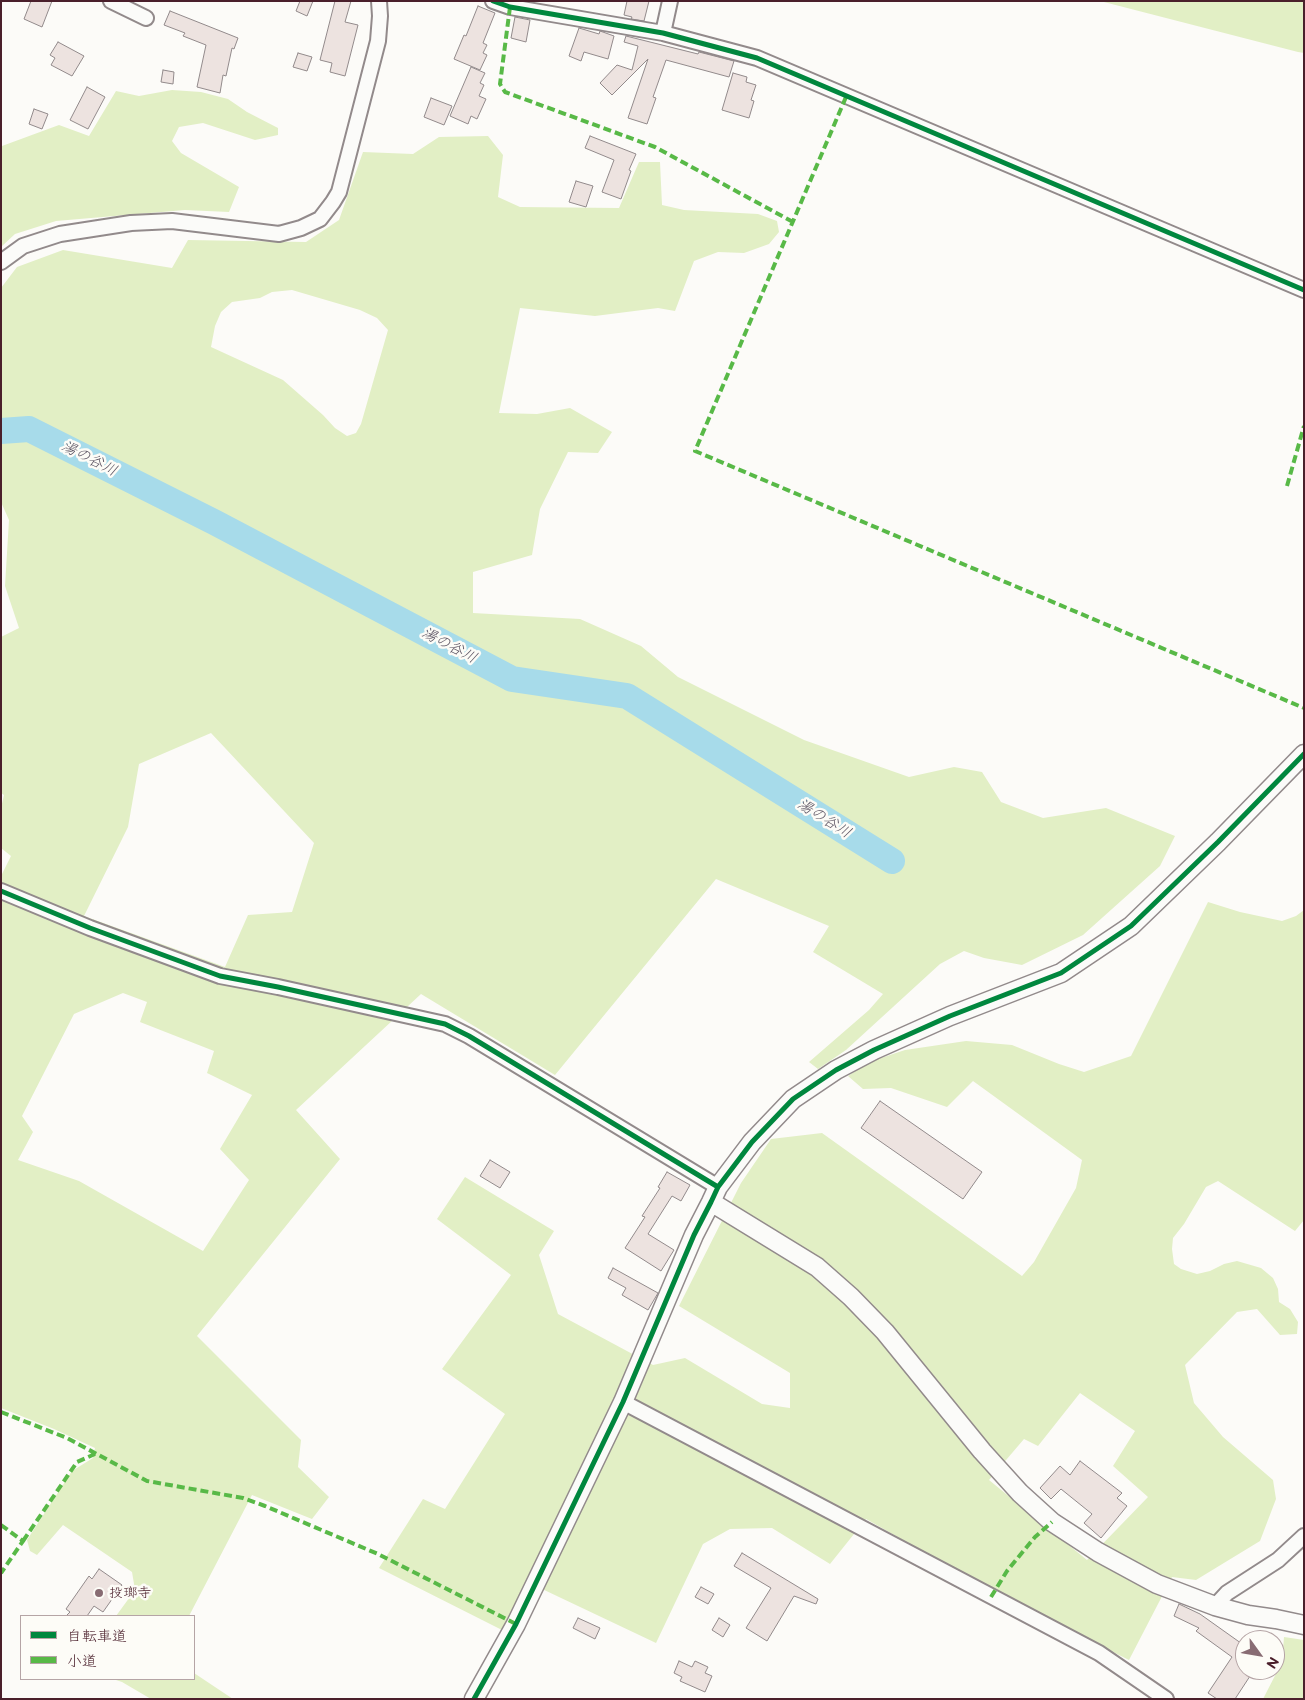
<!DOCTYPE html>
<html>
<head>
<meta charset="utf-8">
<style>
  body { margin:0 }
  #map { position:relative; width:1305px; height:1700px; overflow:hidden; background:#fcfbf8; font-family:"Balsamiq Sans","Klee One",sans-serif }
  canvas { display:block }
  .frame { position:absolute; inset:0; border:2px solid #4a1f2b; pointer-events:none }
  .legend { position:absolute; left:20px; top:1615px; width:175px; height:65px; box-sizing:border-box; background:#fdfcf7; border:1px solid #b5a4a5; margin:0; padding:6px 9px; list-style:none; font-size:15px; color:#4a1f2b }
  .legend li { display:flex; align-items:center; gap:10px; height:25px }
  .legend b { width:25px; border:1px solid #b5a4a5 }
  .north { position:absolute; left:1235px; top:1630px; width:50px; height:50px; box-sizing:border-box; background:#fdfcf7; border:1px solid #b5a4a5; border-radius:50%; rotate:122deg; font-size:14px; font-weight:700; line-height:20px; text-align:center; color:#4a1f2b }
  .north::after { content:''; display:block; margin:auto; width:18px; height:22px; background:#886c73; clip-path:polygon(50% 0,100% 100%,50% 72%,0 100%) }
</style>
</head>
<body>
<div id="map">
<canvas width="1305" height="1700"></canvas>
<div class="frame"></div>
<ul class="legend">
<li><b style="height:6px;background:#00873e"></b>自転車道</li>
<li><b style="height:6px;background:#58b947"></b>小道</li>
</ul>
<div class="north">N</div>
</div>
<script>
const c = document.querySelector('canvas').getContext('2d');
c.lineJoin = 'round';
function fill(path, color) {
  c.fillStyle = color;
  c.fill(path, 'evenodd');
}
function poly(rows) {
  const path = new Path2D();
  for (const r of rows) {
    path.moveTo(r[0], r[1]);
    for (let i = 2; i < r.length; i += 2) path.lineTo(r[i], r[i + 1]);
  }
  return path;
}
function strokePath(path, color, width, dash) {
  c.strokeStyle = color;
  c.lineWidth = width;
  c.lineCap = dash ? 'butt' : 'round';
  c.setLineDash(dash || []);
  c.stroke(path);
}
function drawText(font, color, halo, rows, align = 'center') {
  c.font = font + ' "Balsamiq Sans","Klee One",sans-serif';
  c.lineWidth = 5;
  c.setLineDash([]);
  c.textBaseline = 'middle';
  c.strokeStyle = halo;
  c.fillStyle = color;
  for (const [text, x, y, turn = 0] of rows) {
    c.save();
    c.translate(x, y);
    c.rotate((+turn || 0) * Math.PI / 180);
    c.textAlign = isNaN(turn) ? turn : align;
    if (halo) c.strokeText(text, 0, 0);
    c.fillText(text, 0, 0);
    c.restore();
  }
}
const green = poly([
  [1100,1,1304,1,1304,53,1298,52],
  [172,90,201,92,228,99,247,112,278,128,278,135,255,140,203,123,179,127,172,141,181,153,239,187,229,212,185,210,56,221,15,234,1,247,1,128,2,146,59,125,89,136,116,91,139,96],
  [488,136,503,155,498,197,520,207,619,208,639,162,660,162,662,205,684,210,758,214,777,221,779,232,769,244,744,253,718,252,694,261,675,311,658,308,595,316,520,308,499,413,537,414,570,408,612,432,598,453,568,452,540,509,532,555,473,572,473,613,580,619,641,646,678,677,804,740,909,777,954,767,982,772,1001,802,1043,818,1106,808,1175,836,1160,866,1083,935,1022,965,984,958,964,951,940,964,846,1050,818,1069,809,1062,869,1010,883,994,813,952,829,926,716,879,555,1075,421,994,296,1110,340,1159,197,1336,301,1440,298,1467,329,1497,312,1519,252,1495,189,1616,116,1616,135,1590,132,1572,63,1525,37,1555,30,1551,27,1540,72,1471,93,1458,95,1448,54,1429,1,1408,1,876,11,856,1,848,1,808,4,795,1,793,1,637,19,628,5,586,9,520,1,502,1,288,17,267,63,250,172,268,188,240,306,242,339,220,363,152,413,154,439,137],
  [292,290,360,310,377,318,388,330,361,424,356,433,347,436,335,428,323,415,283,380,211,347,215,326,221,312,232,302,260,298,272,292],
  [211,733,314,843,292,912,248,915,225,967,84,916,128,827,139,764],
  [123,993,147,1002,140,1022,214,1051,207,1073,252,1095,220,1149,249,1180,203,1251,79,1181,18,1160,33,1132,22,1116,74,1014],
  [1208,902,1240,912,1282,921,1296,916,1304,910,1304,1220,1295,1231,1218,1181,1206,1187,1184,1224,1173,1238,1172,1249,1174,1264,1181,1269,1197,1274,1210,1271,1224,1264,1237,1261,1261,1268,1273,1278,1278,1289,1279,1302,1290,1309,1298,1322,1297,1334,1280,1335,1257,1309,1237,1312,1185,1365,1194,1403,1223,1437,1273,1480,1276,1499,1260,1541,1196,1580,1172,1577,1129,1660,1007,1599,866,1519,830,1564,772,1528,730,1529,703,1544,656,1643,540,1588,502,1630,379,1568,423,1499,445,1509,505,1414,442,1369,511,1275,437,1219,465,1177,554,1231,539,1255,558,1314,653,1365,685,1358,762,1404,790,1408,790,1373,679,1306,741,1183,771,1139,822,1133,1022,1276,1034,1262,1076,1188,1082,1160,973,1081,947,1107,891,1088,863,1089,848,1076,869,1062,905,1050,966,1041,1012,1045,1059,1064,1084,1072,1131,1056],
  [1080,1393,1135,1431,1113,1466,1148,1497,1087,1560,989,1480,1024,1439,1038,1446],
  [1284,1637,1304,1640,1304,1699,1263,1699,1282,1662],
  [194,1673,233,1699,151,1699,122,1682,113,1679,194,1679]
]);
const river = poly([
  [1,431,29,429,214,522,512,679,627,696,892,861]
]);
const building = poly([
  [31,1,52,1,42,27,24,19,31,1],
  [300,1,313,1,307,16,296,11,300,1],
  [335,1,351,1,345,22,358,25,345,76,330,72,332,63,320,60,335,1],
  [627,1,649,1,644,21,631,19,632,17,624,15,627,1],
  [478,6,495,13,483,43,487,45,483,53,487,55,480,70,454,59,464,35,466,36,478,6],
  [170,11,238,38,234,49,232,48,226,76,223,75,220,93,197,87,206,45,183,36,185,33,164,25,170,11],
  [515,17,530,20,526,42,511,38,515,17],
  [579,28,599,34,600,31,614,36,608,59,584,52,581,61,569,56,579,28],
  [626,36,698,54,699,52,734,61,729,77,666,60,653,97,656,98,647,124,628,118,648,59,612,95,600,83,617,65,632,70,638,46,624,42,626,36],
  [58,42,84,56,72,76,51,65,55,58,50,55,58,42],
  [298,53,312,57,307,71,293,67,298,53],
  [471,67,485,73,480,83,484,85,479,96,486,99,477,119,471,116,468,124,450,116,471,67],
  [163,70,174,72,173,84,161,82,163,70],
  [733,73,747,77,746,82,756,85,751,100,754,101,749,118,722,110,733,73],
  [87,87,105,97,88,129,70,120,87,87],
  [431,98,452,106,444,125,424,117,431,98],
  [34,109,48,114,42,129,29,124,34,109],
  [590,136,636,154,629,170,631,171,621,199,602,192,614,160,585,148,590,136],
  [576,181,593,186,586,207,569,202,576,181],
  [880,1101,982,1172,963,1199,861,1128,880,1101],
  [490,1160,510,1172,500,1188,480,1176,490,1160],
  [667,1172,690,1185,681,1201,672,1196,648,1234,674,1250,661,1271,625,1248,645,1217,642,1216,660,1188,658,1187,667,1172],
  [613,1268,658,1293,648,1310,622,1295,626,1288,608,1278,613,1268],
  [1080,1461,1122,1493,1117,1498,1127,1506,1101,1538,1084,1523,1092,1514,1061,1489,1051,1499,1040,1488,1060,1466,1070,1475,1080,1461],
  [742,1553,818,1599,816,1604,794,1596,767,1641,746,1628,771,1588,734,1566,742,1553],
  [99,1569,122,1585,103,1612,94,1606,87,1616,66,1616,70,1612,66,1609,89,1576,92,1579,99,1569],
  [701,1587,714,1594,708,1604,695,1597,701,1587],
  [1179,1604,1200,1614,1245,1646,1245,1670,1254,1670,1235,1699,1217,1699,1208,1693,1232,1657,1196,1631,1199,1628,1174,1616,1179,1604],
  [578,1618,600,1628,595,1639,573,1628,578,1618],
  [719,1618,730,1625,723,1637,712,1630,719,1618],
  [679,1661,692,1667,695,1661,708,1667,705,1673,712,1676,705,1692,680,1681,682,1677,674,1673,679,1661]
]);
const minor = poly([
  [111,1,146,18],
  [493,1,510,7,663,33,757,58,1304,290],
  [663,33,670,1],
  [1,262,23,246,60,234,131,223,172,221,279,234,301,228,320,219,333,202,339,192,378,41,380,16,379,1],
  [1,891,90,928,220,976,278,987,445,1024,469,1036,718,1187],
  [623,1402,1099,1653,1166,1699],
  [1215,1606,1227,1593,1278,1560,1304,1536]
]);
const tertiary = poly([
  [711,1202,817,1267,851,1297,885,1332,982,1451,1020,1493,1052,1522,1098,1552,1157,1584,1215,1606,1248,1615,1276,1619,1304,1625],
  [474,1699,516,1624,623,1402,694,1235,711,1202,718,1187,752,1142,793,1099,836,1070,874,1050,950,1016,1061,973,1131,926,1218,842,1304,754]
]);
const quiet = poly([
  [510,7,500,84,505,92,655,147,793,222],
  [846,97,695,451,1304,708],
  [1287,486,1304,426],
  [1,1412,67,1438,147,1481,243,1498,265,1506,378,1554,516,1624],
  [1,1525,23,1541,1,1573],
  [23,1541,77,1462,95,1454],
  [991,1597,1007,1571,1035,1537,1052,1522]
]);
const cycleway = poly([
  [493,1,510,7,663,33,757,58,1304,290],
  [1,891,90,928,220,976,278,987,445,1024,469,1036,718,1187],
  [474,1699,516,1624,623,1402,694,1235,711,1202,718,1187,752,1142,793,1099,836,1070,874,1050,950,1016,1061,973,1131,926,1218,842,1304,754]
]);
const markers = [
  [99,1593,5,"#886c73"]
];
const poiNames = [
  ["投瑯寺",109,1593]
];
const waterNames = [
  ["湯の谷川",89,459,27],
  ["湯の谷川",449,646,28],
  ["湯の谷川",824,819,32]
];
fill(green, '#e2efc5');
strokePath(river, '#a7dbea', 26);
fill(building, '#ede3e0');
strokePath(building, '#928a8b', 1);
strokePath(minor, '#928a8b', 18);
strokePath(tertiary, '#928a8b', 21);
strokePath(minor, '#fbfbf9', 14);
strokePath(tertiary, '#fbfbf9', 18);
strokePath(quiet, '#58b947', 4, [8, 4]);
strokePath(cycleway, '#00873e', 5);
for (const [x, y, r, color] of markers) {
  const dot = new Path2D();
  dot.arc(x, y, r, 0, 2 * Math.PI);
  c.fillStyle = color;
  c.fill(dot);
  strokePath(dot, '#fdfcf7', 2);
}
drawText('14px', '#4a1f2b', '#fdfcf7', poiNames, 'left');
drawText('italic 15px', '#5b5362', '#fdfcf7', waterNames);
</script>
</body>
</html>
